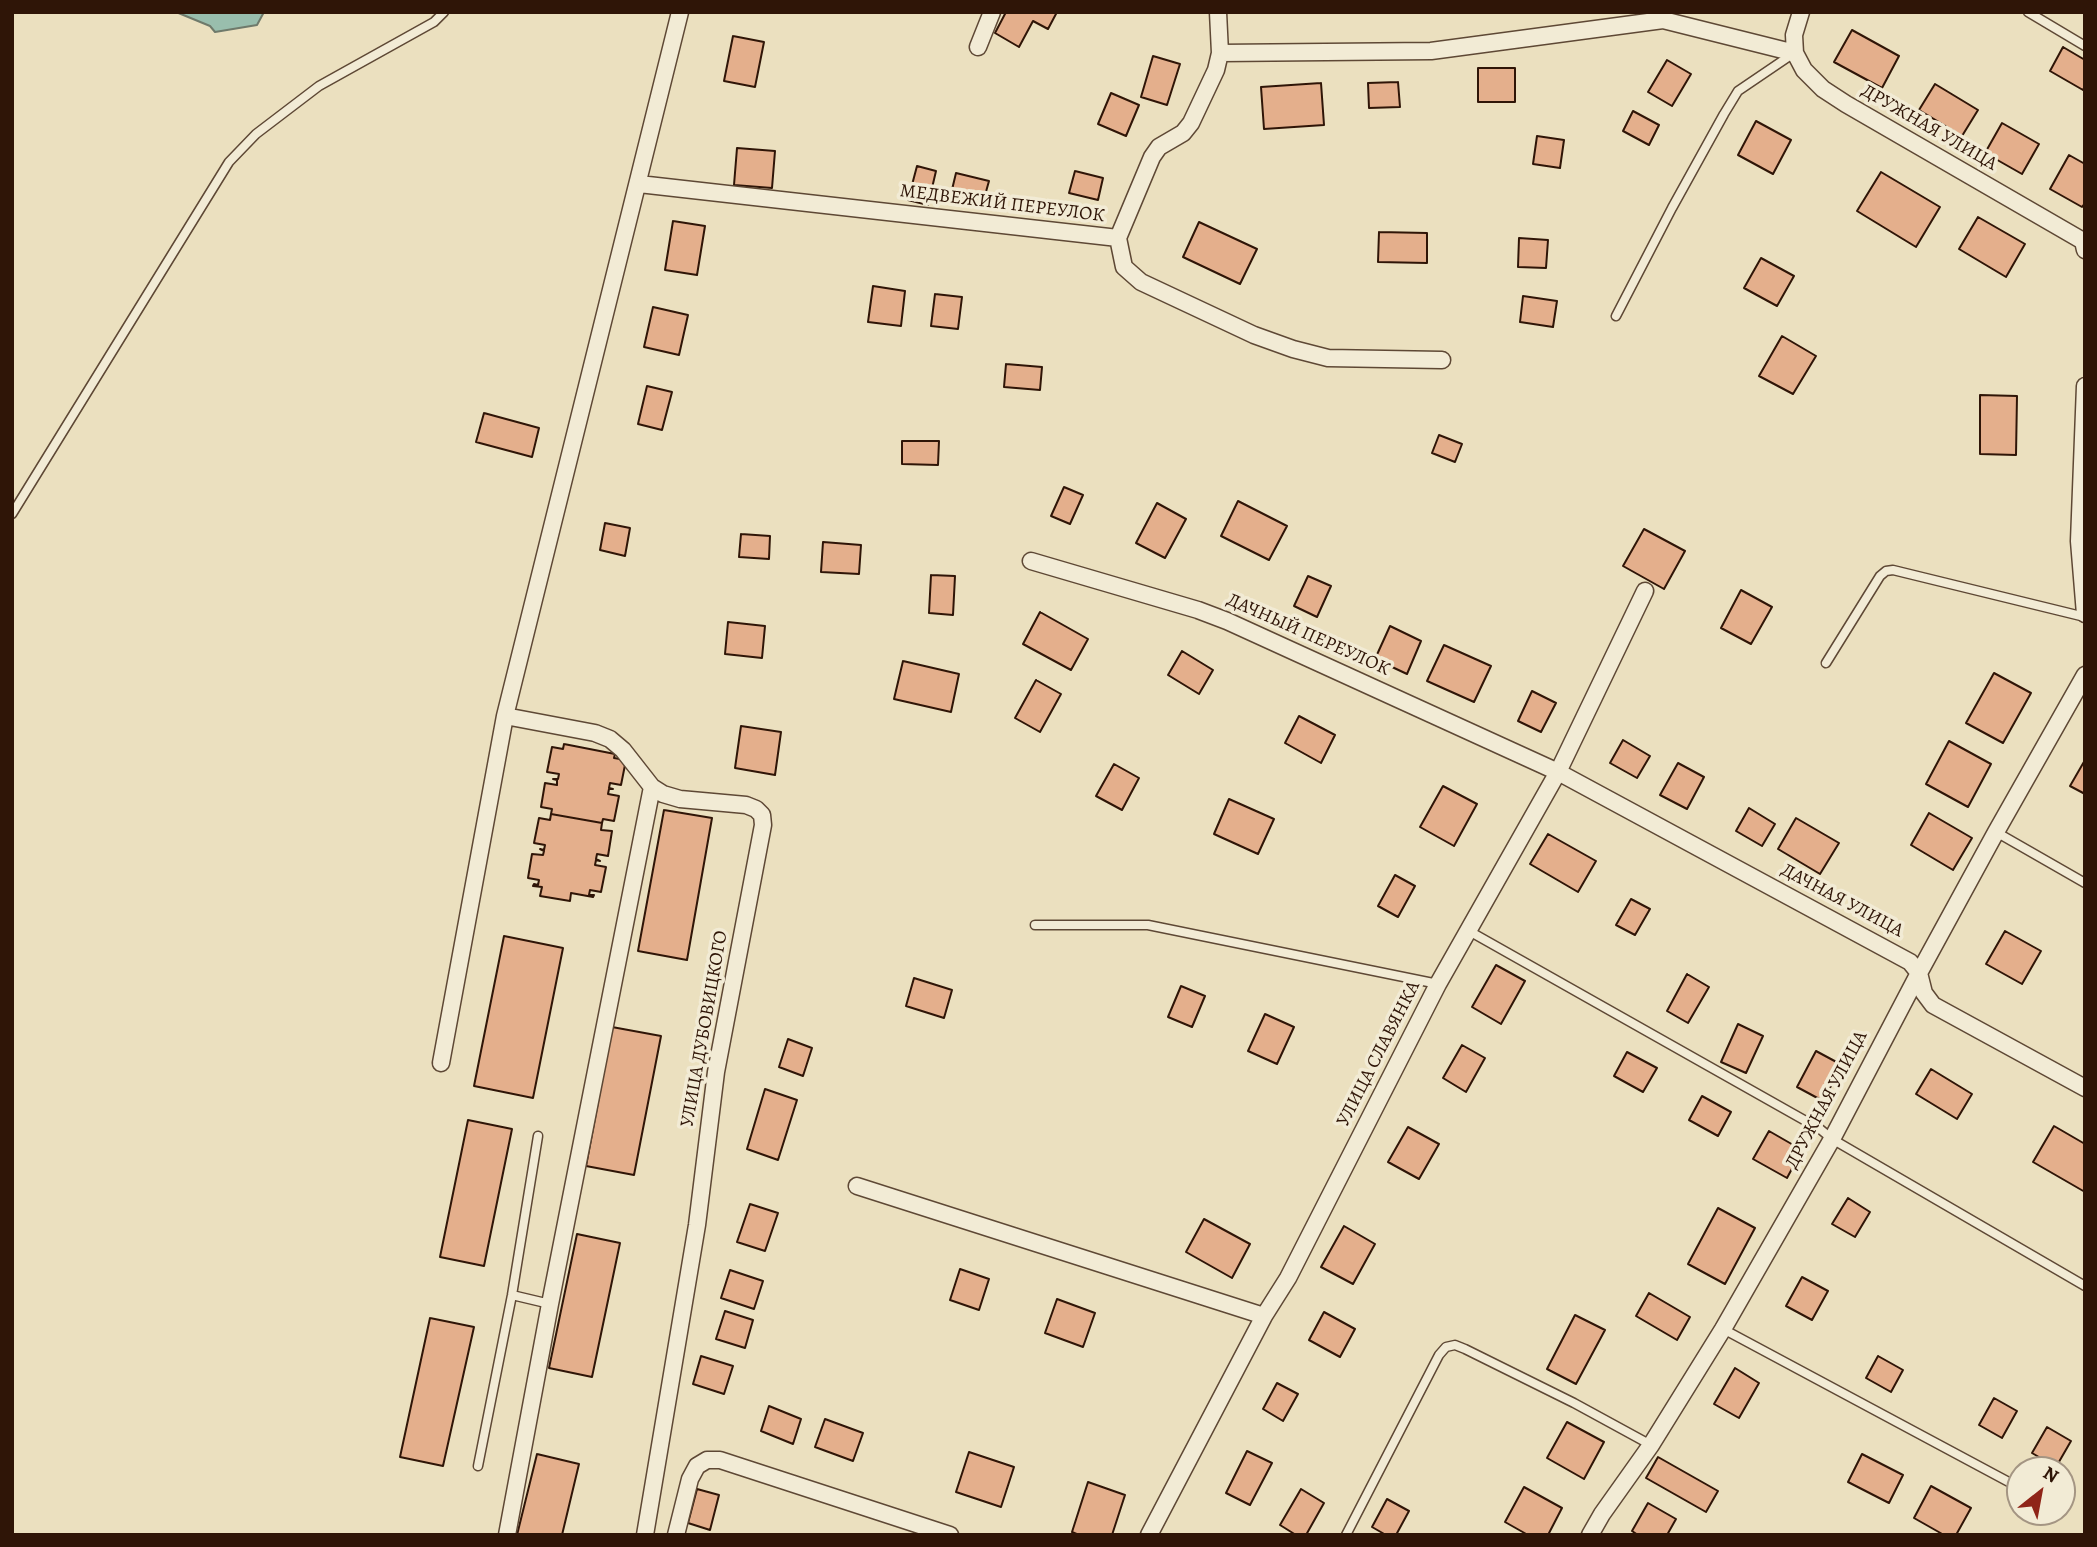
<!DOCTYPE html>
<html>
<head>
<meta charset="utf-8">
<style>
  body { margin:0 }
  #map { position:relative; width:2097px; height:1547px; overflow:hidden; background:#ebe0bf; font-family:Alegreya,serif }
  canvas { display:block }
  .frame { position:absolute; inset:0; border:14px solid #2f1507; pointer-events:none }
  .north { position:absolute; left:2006px; top:1456px; width:70px; height:70px; box-sizing:border-box; background:#f2ebd5; border:2px solid #a49583; border-radius:50%; rotate:31deg; font-size:19px; font-weight:700; line-height:28px; text-align:center; color:#2f1507 }
  .north::after { content:''; display:block; margin:auto; width:24px; height:32px; background:#8f2418; clip-path:polygon(50% 0,100% 100%,50% 72%,0 100%) }
</style>
</head>
<body>
<div id="map">
<canvas width="2097" height="1547"></canvas>
<div class="frame"></div>
<div class="north">N</div>
</div>
<script>
const c = document.querySelector('canvas').getContext('2d');
c.lineJoin = 'round';
function fill(path, color) {
  c.fillStyle = color;
  c.fill(path, 'evenodd');
}
function poly(rows) {
  const path = new Path2D();
  for (const r of rows) {
    path.moveTo(r[0], r[1]);
    for (let i = 2; i < r.length; i += 2) path.lineTo(r[i], r[i + 1]);
  }
  return path;
}
function strokePath(path, color, width, dash) {
  c.strokeStyle = color;
  c.lineWidth = width;
  c.lineCap = dash ? 'butt' : 'round';
  c.setLineDash(dash || []);
  c.stroke(path);
}
function drawText(font, color, halo, rows, align = 'center') {
  c.font = font + ' Alegreya,serif';
  c.lineWidth = 7;
  c.setLineDash([]);
  c.textBaseline = 'middle';
  c.strokeStyle = halo;
  c.fillStyle = color;
  for (const [text, x, y, turn = 0] of rows) {
    c.save();
    c.translate(x, y);
    c.rotate((+turn || 0) * Math.PI / 180);
    c.textAlign = isNaN(turn) ? turn : align;
    if (halo) c.strokeText(text, 0, 0);
    c.fillText(text, 0, 0);
    c.restore();
  }
}
const water = poly([
  [176,12,264,12,257,25,215,32,210,26,176,12]
]);
const building = poly([
  [1006,12,1057,12,1048,29,1033,21,1019,47,995,33,1006,12],
  [1852,30,1899,56,1882,88,1834,62,1852,30],
  [733,36,764,42,755,87,724,81,733,36],
  [2063,47,2085,60,2085,86,2083,90,2050,71,2063,47],
  [1153,56,1180,64,1167,105,1141,97,1153,56],
  [1667,60,1691,74,1672,106,1648,92,1667,60],
  [1478,68,1515,68,1515,102,1478,102,1478,68],
  [1398,82,1400,107,1369,108,1368,83,1398,82],
  [1321,83,1324,125,1264,129,1261,87,1321,83],
  [1935,84,1978,110,1962,136,1919,110,1935,84],
  [1111,93,1139,105,1126,136,1098,124,1111,93],
  [1633,111,1659,125,1649,145,1623,131,1633,111],
  [1756,121,1791,140,1773,174,1738,155,1756,121],
  [2002,123,2039,144,2022,174,1985,153,2002,123],
  [1537,136,1564,140,1560,168,1533,164,1537,136],
  [737,148,775,151,772,188,734,185,737,148],
  [2069,155,2085,164,2085,203,2082,207,2050,189,2069,155],
  [917,166,936,171,928,205,908,200,917,166],
  [1075,171,1103,178,1098,200,1069,193,1075,171],
  [1881,172,1940,207,1916,247,1857,211,1881,172],
  [956,173,989,181,982,206,950,198,956,173],
  [1978,217,2025,244,2006,277,1959,249,1978,217],
  [673,221,705,226,697,275,665,270,673,221],
  [1199,222,1257,249,1240,284,1183,257,1199,222],
  [1379,232,1427,233,1427,263,1378,262,1379,232],
  [1519,238,1548,240,1546,268,1518,267,1519,238],
  [1761,258,1794,276,1777,306,1744,288,1761,258],
  [873,286,905,291,901,326,868,322,873,286],
  [935,294,962,297,958,329,931,326,935,294],
  [1523,296,1557,301,1553,327,1520,322,1523,296],
  [653,307,688,315,679,355,644,347,653,307],
  [1782,336,1816,356,1793,394,1759,376,1782,336],
  [1006,364,1042,367,1040,390,1004,387,1006,364],
  [647,386,672,392,662,430,638,424,647,386],
  [1980,395,2017,396,2016,455,1980,454,1980,395],
  [484,413,539,428,532,457,476,442,484,413],
  [1439,435,1462,444,1455,462,1432,453,1439,435],
  [902,441,939,441,938,465,902,464,902,441],
  [1064,487,1083,495,1070,524,1051,516,1064,487],
  [1238,501,1287,526,1269,560,1221,536,1238,501],
  [1157,503,1186,519,1165,558,1136,543,1157,503],
  [605,523,630,528,625,556,600,550,605,523],
  [1644,529,1685,551,1664,589,1623,566,1644,529],
  [741,534,770,536,769,559,739,557,741,534],
  [823,542,861,545,859,574,821,572,823,542],
  [931,575,955,576,953,615,929,613,931,575],
  [1308,576,1331,586,1317,617,1294,606,1308,576],
  [1741,590,1772,607,1751,644,1721,628,1741,590],
  [1040,612,1088,639,1071,670,1023,644,1040,612],
  [728,622,765,626,762,658,725,654,728,622],
  [1390,626,1421,641,1407,674,1375,659,1390,626],
  [1444,645,1491,666,1474,702,1427,681,1444,645],
  [1182,651,1213,670,1199,694,1168,675,1182,651],
  [903,661,959,674,951,712,894,699,903,661],
  [1994,673,2031,693,2003,743,1966,723,1994,673],
  [1036,680,1061,694,1040,732,1015,718,1036,680],
  [1532,691,1556,703,1541,732,1518,721,1532,691],
  [1299,716,1335,735,1321,763,1285,743,1299,716],
  [741,726,781,732,775,775,735,768,741,726],
  [1623,740,1650,756,1637,778,1610,763,1623,740],
  [1949,741,1991,764,1968,807,1926,784,1949,741],
  [564,744,615,754,614,758,626,760,621,785,610,783,609,788,613,789,609,789,608,794,619,796,614,821,603,819,602,823,551,814,552,809,541,807,545,783,557,785,557,780,553,779,558,779,559,774,547,772,552,747,563,749,564,744],
  [2085,760,2085,794,2070,786,2085,760],
  [1678,763,1704,777,1687,809,1660,795,1678,763],
  [1114,764,1139,778,1122,810,1096,796,1114,764],
  [1443,786,1477,804,1454,846,1420,827,1443,786],
  [1229,799,1274,819,1258,854,1214,834,1229,799],
  [1749,808,1775,824,1762,846,1736,831,1749,808],
  [664,810,712,818,687,960,638,951,664,810],
  [1929,813,1972,838,1953,870,1911,845,1929,813],
  [551,814,602,823,601,830,612,831,608,856,597,854,596,859,600,861,596,860,595,865,606,867,601,892,590,890,589,895,594,895,593,897,571,893,570,901,540,896,542,887,533,886,534,884,538,885,539,880,528,878,532,854,543,855,544,851,540,849,544,850,545,845,534,843,539,818,550,820,551,814],
  [1796,818,1839,843,1820,874,1778,849,1796,818],
  [1548,834,1596,861,1578,892,1530,864,1548,834],
  [1395,875,1415,886,1398,917,1378,906,1395,875],
  [1631,899,1650,909,1635,935,1616,925,1631,899],
  [2005,931,2041,951,2022,984,1986,964,2005,931],
  [504,936,563,948,533,1098,474,1086,504,936],
  [1496,965,1525,981,1501,1024,1472,1007,1496,965],
  [1687,974,1709,987,1688,1023,1667,1011,1687,974],
  [914,978,952,990,944,1018,906,1006,914,978],
  [1181,986,1205,996,1192,1027,1168,1017,1181,986],
  [1265,1014,1294,1027,1277,1064,1248,1051,1265,1014],
  [1738,1024,1763,1036,1746,1073,1721,1062,1738,1024],
  [612,1027,661,1036,634,1175,586,1166,612,1027],
  [788,1039,812,1048,803,1076,779,1067,788,1039],
  [1462,1045,1485,1058,1466,1092,1443,1078,1462,1045],
  [1816,1051,1842,1065,1823,1101,1797,1087,1816,1051],
  [1627,1052,1657,1068,1643,1092,1614,1076,1627,1052],
  [1931,1069,1972,1094,1957,1119,1916,1094,1931,1069],
  [765,1089,797,1100,778,1160,747,1149,765,1089],
  [1702,1096,1731,1112,1718,1136,1689,1120,1702,1096],
  [468,1120,512,1129,484,1266,440,1257,468,1120],
  [2054,1126,2085,1144,2085,1192,2033,1162,2054,1126],
  [1408,1127,1439,1144,1419,1179,1388,1162,1408,1127],
  [1769,1131,1802,1150,1787,1178,1753,1159,1769,1131],
  [1848,1198,1870,1212,1855,1237,1832,1224,1848,1198],
  [750,1204,778,1213,765,1251,737,1242,750,1204],
  [1718,1208,1755,1228,1725,1284,1688,1264,1718,1208],
  [1204,1219,1250,1244,1232,1278,1186,1252,1204,1219],
  [1344,1226,1375,1244,1353,1284,1321,1267,1344,1226],
  [577,1234,620,1243,592,1377,549,1368,577,1234],
  [960,1269,989,1279,979,1310,950,1300,960,1269],
  [730,1270,763,1281,754,1309,721,1298,730,1270],
  [1802,1277,1828,1291,1812,1320,1786,1306,1802,1277],
  [1649,1293,1690,1317,1677,1340,1636,1316,1649,1293],
  [1057,1299,1095,1313,1083,1347,1045,1333,1057,1299],
  [725,1311,753,1320,745,1348,716,1339,725,1311],
  [1324,1312,1355,1329,1340,1357,1309,1340,1324,1312],
  [1575,1315,1605,1330,1576,1384,1547,1369,1575,1315],
  [430,1318,474,1327,443,1466,400,1457,430,1318],
  [701,1356,733,1366,724,1394,693,1384,701,1356],
  [1878,1356,1903,1370,1891,1392,1866,1378,1878,1356],
  [1735,1368,1759,1383,1739,1418,1714,1404,1735,1368],
  [1277,1383,1298,1394,1283,1421,1263,1409,1277,1383],
  [1994,1398,2017,1411,2002,1438,1979,1425,1994,1398],
  [769,1406,801,1419,793,1444,761,1431,769,1406],
  [825,1419,863,1433,853,1461,815,1447,825,1419],
  [1567,1422,1604,1442,1584,1479,1547,1458,1567,1422],
  [2047,1427,2071,1441,2056,1467,2032,1453,2047,1427],
  [1247,1451,1272,1463,1250,1505,1226,1493,1247,1451],
  [969,1452,1014,1467,1001,1507,956,1492,969,1452],
  [537,1454,579,1464,562,1535,517,1535,537,1454],
  [1862,1454,1903,1475,1889,1503,1848,1482,1862,1454],
  [1658,1457,1718,1491,1706,1512,1646,1478,1658,1457],
  [1088,1482,1125,1495,1112,1535,1079,1535,1072,1532,1088,1482],
  [1931,1486,1971,1508,1956,1535,1944,1535,1914,1518,1931,1486],
  [1524,1487,1562,1508,1548,1535,1528,1535,1505,1522,1524,1487],
  [697,1489,719,1495,710,1530,688,1523,697,1489],
  [1301,1489,1324,1503,1306,1535,1296,1535,1280,1525,1301,1489],
  [1387,1499,1409,1511,1396,1535,1386,1535,1372,1527,1387,1499],
  [1648,1503,1676,1519,1667,1535,1638,1535,1632,1531,1648,1503]
]);
const service = poly([
  [2028,12,2085,46],
  [1616,316,1672,208,1724,114,1738,91,1794,53],
  [12,514,229,162,256,134,319,86,434,22,444,12],
  [1826,663,1880,576,1886,571,1893,570,2085,617],
  [1996,832,2085,883],
  [1035,925,1148,925,1438,984],
  [1469,931,1820,1129,1832,1139,2085,1286],
  [512,1295,550,1304],
  [1723,1329,2020,1488],
  [478,1466,512,1295,538,1136],
  [1346,1535,1439,1355,1446,1347,1455,1345,1465,1349,1574,1403,1651,1445]
]);
const minor = poly([
  [1801,12,1794,35,1795,53,1804,70,1823,89,1846,104,2083,241,2085,250],
  [978,47,992,12],
  [1220,53,1431,51,1663,20,1795,53],
  [639,184,1118,238,1124,267,1141,282,1254,335,1293,349,1328,358,1442,360],
  [1118,238,1152,157,1159,147,1183,133,1191,123,1216,70,1220,53,1218,12],
  [2085,386,2079,541,2085,614],
  [1031,561,1198,610,1227,621,1558,772,1910,962,1919,973,1924,993,1933,1005,2085,1088],
  [505,716,595,733,610,739,623,750,652,787,663,794,680,799,746,805,756,809,762,815,763,825,716,1072,697,1225,645,1535],
  [441,1063,505,716,680,12],
  [857,1186,1264,1316],
  [507,1535,550,1304,652,787],
  [676,1535,690,1479,697,1466,707,1460,720,1460,950,1535],
  [1149,1535,1264,1316,1288,1278,1438,984,1558,772,1645,591],
  [1590,1535,1602,1514,1651,1445,1723,1329,1832,1139,1919,973,1996,832,2085,675]
]);
const streetNames = [
  ["ДРУЖНАЯ УЛИЦА",1929,128,30],
  ["МЕДВЕЖИЙ ПЕРЕУЛОК",1002,204,7],
  ["ДАЧНЫЙ ПЕРЕУЛОК",1308,635,24],
  ["ДАЧНАЯ УЛИЦА",1842,901,28],
  ["УЛИЦА ДУБОВИЦКОГО",705,1029,-80],
  ["УЛИЦА СЛАВЯНКА",1379,1054,-63],
  ["ДРУЖНАЯ УЛИЦА",1827,1100,-62]
];
fill(water, '#99bead');
strokePath(water, '#6f7a6b', 2);
fill(building, '#e4af8c');
strokePath(building, '#2f1507', 2);
strokePath(service, '#5e4835', 11);
strokePath(minor, '#5e4835', 19);
strokePath(service, '#f2ebd5', 8);
strokePath(minor, '#f2ebd5', 16);
drawText('19px', '#2f1507', '#f2ebd5', streetNames);
</script>
</body>
</html>
